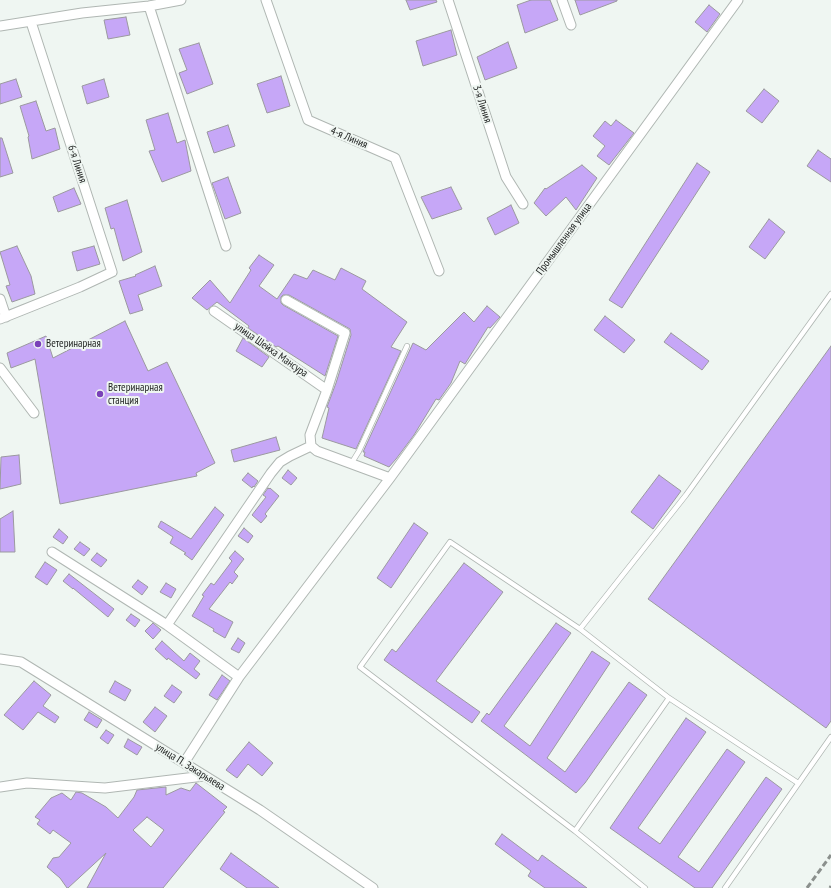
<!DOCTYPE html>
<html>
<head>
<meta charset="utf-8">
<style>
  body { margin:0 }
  canvas { display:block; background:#eff6f2 }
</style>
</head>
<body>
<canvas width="831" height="888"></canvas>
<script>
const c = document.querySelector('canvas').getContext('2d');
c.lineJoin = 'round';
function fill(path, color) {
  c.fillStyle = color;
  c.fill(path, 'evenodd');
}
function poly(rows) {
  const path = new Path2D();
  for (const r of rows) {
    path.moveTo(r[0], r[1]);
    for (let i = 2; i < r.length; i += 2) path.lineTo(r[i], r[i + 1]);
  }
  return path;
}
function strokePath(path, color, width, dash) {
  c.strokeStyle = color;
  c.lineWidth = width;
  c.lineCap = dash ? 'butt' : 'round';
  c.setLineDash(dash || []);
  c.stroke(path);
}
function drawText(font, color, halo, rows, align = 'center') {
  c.font = font + ' "PT Sans Narrow",sans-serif';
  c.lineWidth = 4;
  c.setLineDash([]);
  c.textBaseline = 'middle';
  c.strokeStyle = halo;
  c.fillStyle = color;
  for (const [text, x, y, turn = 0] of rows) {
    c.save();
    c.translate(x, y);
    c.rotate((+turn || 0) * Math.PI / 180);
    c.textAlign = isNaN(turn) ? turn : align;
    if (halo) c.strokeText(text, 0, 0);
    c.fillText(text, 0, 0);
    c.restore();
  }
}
const building = poly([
  [406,0,436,0,437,2,410,10,406,0],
  [531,0,550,0,558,20,525,33,517,5,531,0],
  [575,0,617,0,617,1,580,15,575,0],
  [709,5,720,14,707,32,695,22,709,5],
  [126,17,130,35,108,39,104,20,126,17],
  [451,30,457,55,423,66,416,41,451,30],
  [508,42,517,68,485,80,477,57,508,42],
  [199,43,213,84,187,94,179,73,187,70,179,49,199,43],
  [281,76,290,106,267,113,257,84,281,76],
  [16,79,22,97,0,104,0,84,16,79],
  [104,79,109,97,87,104,82,86,104,79],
  [764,89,779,101,762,123,746,111,764,89],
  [36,101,46,131,55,128,60,149,32,159,28,137,29,136,20,106,36,101],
  [168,113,177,143,185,140,191,171,162,182,149,151,155,150,146,120,168,113],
  [616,120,634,133,609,165,597,156,605,146,593,136,605,121,611,126,616,120],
  [228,125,235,146,214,153,207,132,228,125],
  [0,138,2,138,13,173,0,177,0,138],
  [818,150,831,159,831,182,807,166,818,150],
  [697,163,710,172,622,308,609,300,697,163],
  [582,165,597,178,576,210,566,197,546,216,534,203,545,188,546,189,582,165],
  [228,177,241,213,225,219,212,183,228,177],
  [451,187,462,209,432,219,421,197,451,187],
  [74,188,81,204,58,212,53,197,74,188],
  [127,200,142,252,123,261,114,228,111,229,105,208,127,200],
  [511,205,519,223,495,235,487,218,511,205],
  [769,219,785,232,765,259,749,247,769,219],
  [17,246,31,276,35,294,12,302,6,286,10,285,0,252,17,246],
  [94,246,100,264,77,271,72,252,94,246],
  [259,255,274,265,259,286,277,299,294,274,307,279,313,270,335,280,341,268,366,281,362,289,407,322,391,347,401,351,356,449,322,438,329,408,327,407,336,383,351,335,350,329,289,295,283,295,281,297,281,303,283,305,338,336,325,376,278,346,276,347,248,328,249,326,217,302,207,310,192,298,210,280,230,303,251,270,249,268,259,255],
  [155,266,162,286,138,295,143,310,130,314,119,281,136,276,135,275,155,266],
  [487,306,500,317,490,328,488,327,465,364,460,361,451,383,439,400,436,399,414,435,396,459,389,467,364,456,365,452,363,452,413,343,426,350,464,312,474,322,487,306],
  [605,316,635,340,624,353,594,330,605,316],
  [125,321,148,371,167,362,215,463,196,473,197,476,60,504,35,359,11,368,7,353,46,336,53,358,125,321],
  [671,333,709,361,702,370,664,342,671,333],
  [243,338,269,357,262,367,236,351,243,338],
  [831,346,831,721,826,728,648,599,831,346],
  [276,437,280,450,234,462,231,450,276,437],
  [19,455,21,484,0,489,1,457,19,455],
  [288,470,297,478,291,485,282,478,288,470],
  [248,473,258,481,254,487,253,486,252,488,242,480,248,473],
  [659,475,681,491,653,529,631,512,659,475],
  [268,488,269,489,270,488,279,496,265,514,267,516,261,523,252,515,266,497,263,495,268,488],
  [215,507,224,515,192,560,184,554,186,553,170,543,173,537,158,527,161,521,191,539,215,507],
  [13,511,15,552,0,552,0,519,13,511],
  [414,523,428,533,391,588,377,578,414,523],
  [244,528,253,536,248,543,238,536,244,528],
  [59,529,68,537,63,544,53,537,59,529],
  [80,542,90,549,84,556,74,549,80,542],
  [235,551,244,559,234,572,238,576,232,584,230,582,209,609,233,622,225,638,213,631,214,629,192,616,204,596,202,595,211,583,214,585,232,561,229,558,235,551],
  [97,553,107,560,101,567,91,560,97,553],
  [45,562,57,570,47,585,35,577,45,562],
  [464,563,503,592,436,681,480,712,472,723,384,660,392,649,396,652,464,563],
  [69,574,114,609,108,617,73,588,73,589,63,581,69,574],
  [138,580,148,587,142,595,132,587,138,580],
  [166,583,176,589,171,598,160,592,166,583],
  [131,614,140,620,135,627,126,620,131,614],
  [153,623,161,630,153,639,145,631,153,623],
  [556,623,571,633,504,726,530,746,592,651,610,663,547,758,565,772,629,682,647,695,585,783,576,793,481,721,487,713,489,715,556,623],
  [238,638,245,643,239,653,231,649,238,638],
  [162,641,184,661,190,653,200,661,194,669,200,674,196,679,168,658,167,660,155,649,162,641],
  [222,675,230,681,217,700,209,695,222,675],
  [34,681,51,695,43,706,59,717,55,723,38,712,23,730,4,715,34,681],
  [115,681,131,690,125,701,109,692,115,681],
  [172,685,182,692,174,703,164,696,172,685],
  [155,707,167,716,155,732,143,722,155,707],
  [89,712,102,720,97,728,84,720,89,712],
  [686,718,706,732,638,828,660,844,727,749,745,762,678,857,699,872,766,777,782,789,712,888,695,888,610,828,686,718],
  [106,730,114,735,108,744,100,738,106,730],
  [128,739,142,747,137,755,124,747,128,739],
  [249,742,273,763,262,776,248,764,237,778,226,770,249,742],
  [196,783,227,807,223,811,225,812,163,888,87,888,106,853,68,888,67,888,60,878,47,867,53,858,59,857,71,843,53,830,50,834,37,824,40,820,35,817,51,798,62,793,71,800,76,792,82,793,106,807,118,818,134,797,137,790,166,787,166,795,181,788,190,791,196,783],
  [147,817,164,830,151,847,133,830,147,817],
  [502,834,538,861,542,855,587,888,545,888,528,876,531,871,495,844,502,834],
  [231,853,279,888,247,888,220,869,231,853]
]);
const lane = poly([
  [351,464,359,451,407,346],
  [580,629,686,495,831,294],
  [575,831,669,698],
  [645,888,575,831,360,667,450,542,580,629,669,698,798,783],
  [725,888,831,737]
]);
const street = poly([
  [266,0,308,120,395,158,439,271],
  [448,0,506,177,523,204],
  [562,0,571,25],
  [149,6,226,246],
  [0,26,82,13,149,6,181,0],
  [0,299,6,317],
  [286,300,345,333,327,390,310,435,311,446,317,451,390,478],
  [214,311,327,390],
  [0,319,80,287,112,272,31,22],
  [0,368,34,413],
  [52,552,167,625,239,677],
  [167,625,271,473,280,462,290,456,311,446],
  [0,659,21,662,260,810,373,888],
  [184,763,239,677,390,478,738,0],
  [0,787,27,783,105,788,204,776]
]);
const rail = poly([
  [807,888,831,855],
  [830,888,831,886]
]);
const markers = [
  [38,344,4,"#7941b8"],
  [100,394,4,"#7941b8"]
];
const streetNames = [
  ["3-я Линия",482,104,72],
  ["4-я Линия",349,138,23],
  ["6-я Линия",77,164,72],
  ["Промышленная улица",564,239,-54],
  ["улица Шейха Мансура",271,350,35],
  ["улица П. Закарьяева",190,767,32]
];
const poiNames = [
  ["Ветеринарная",46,344],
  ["Ветеринарная",108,388],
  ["станция",108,401]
];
fill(building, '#c6a7f7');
strokePath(building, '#9b999f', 1);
strokePath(lane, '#b0b7b3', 6);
strokePath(street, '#b0b7b3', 11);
strokePath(lane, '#fff', 4.5);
strokePath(street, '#fff', 9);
strokePath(rail, '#8b908d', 3, [6, 3]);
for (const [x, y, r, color] of markers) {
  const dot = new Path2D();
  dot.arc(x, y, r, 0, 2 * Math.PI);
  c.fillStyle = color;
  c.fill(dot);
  strokePath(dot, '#eff6f2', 1.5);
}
drawText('11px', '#1d1f1e', '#eff6f2', streetNames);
drawText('11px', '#1d1f1e', '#eff6f2', poiNames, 'left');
</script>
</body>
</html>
